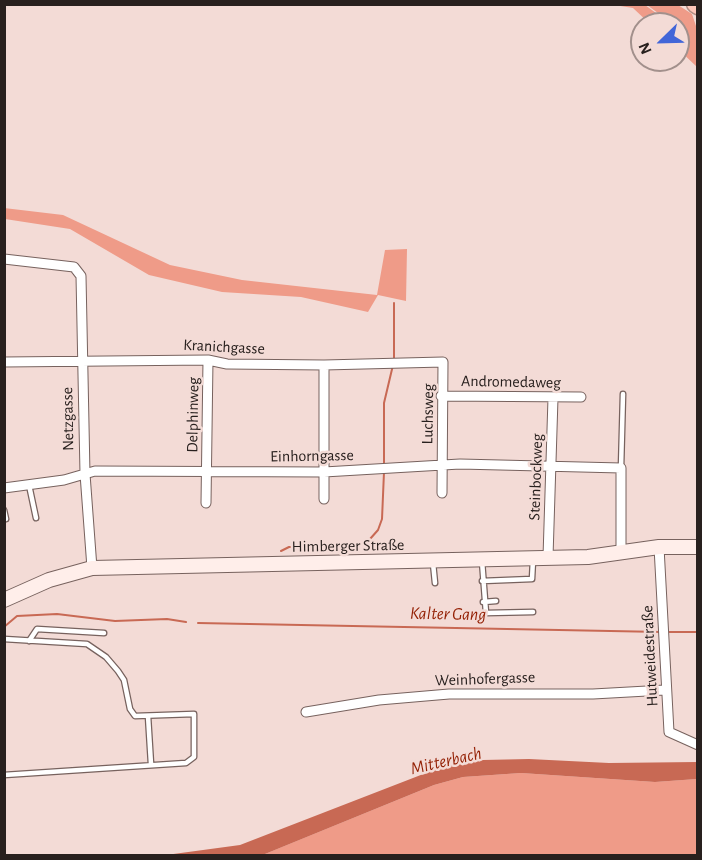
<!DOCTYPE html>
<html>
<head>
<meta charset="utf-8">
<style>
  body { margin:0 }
  #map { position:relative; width:702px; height:860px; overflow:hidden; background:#f3dbd6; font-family:"Alegreya Sans",sans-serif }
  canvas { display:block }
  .frame { position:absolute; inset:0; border:6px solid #28201e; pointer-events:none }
  .north { position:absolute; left:630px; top:12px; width:60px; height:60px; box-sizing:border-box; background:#f3dbd6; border:2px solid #a2908c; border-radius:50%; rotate:247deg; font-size:16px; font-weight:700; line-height:24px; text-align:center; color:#28201e }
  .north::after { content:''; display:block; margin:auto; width:21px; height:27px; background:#4266d8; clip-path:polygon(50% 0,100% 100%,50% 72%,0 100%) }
</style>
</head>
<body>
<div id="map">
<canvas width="702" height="860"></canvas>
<div class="frame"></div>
<div class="north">N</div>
</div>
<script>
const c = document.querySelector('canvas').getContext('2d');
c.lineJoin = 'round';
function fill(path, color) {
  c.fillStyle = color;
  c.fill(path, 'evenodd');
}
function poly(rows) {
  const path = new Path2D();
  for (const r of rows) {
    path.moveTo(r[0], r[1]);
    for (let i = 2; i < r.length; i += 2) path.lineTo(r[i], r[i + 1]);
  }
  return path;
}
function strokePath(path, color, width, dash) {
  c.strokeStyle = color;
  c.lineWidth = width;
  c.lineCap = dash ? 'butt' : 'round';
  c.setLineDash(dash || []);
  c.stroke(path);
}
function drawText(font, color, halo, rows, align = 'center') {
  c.font = font + ' "Alegreya Sans",sans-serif';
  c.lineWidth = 5;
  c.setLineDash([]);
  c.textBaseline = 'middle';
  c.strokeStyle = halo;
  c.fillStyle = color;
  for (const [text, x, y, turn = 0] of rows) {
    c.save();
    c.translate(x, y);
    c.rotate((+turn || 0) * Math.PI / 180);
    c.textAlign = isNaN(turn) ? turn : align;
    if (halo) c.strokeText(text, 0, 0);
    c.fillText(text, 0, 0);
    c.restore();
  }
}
const green = poly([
  [614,5,645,5,671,24,650,24,633,8],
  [647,5,678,5,692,14,697,29,697,67,678,49,678,30,689,37,678,28,678,24,673,24],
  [4,208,63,215,170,265,242,280,377,295,385,250,407,249,406,301,378,295,368,312,301,297,222,292,149,275,70,229,5,219],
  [521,773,655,782,697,779,697,855,260,856,434,785,463,777]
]);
const water = poly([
  [529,759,609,763,697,762,697,779,655,782,521,773,463,777,434,785,265,854,166,855,240,845,444,766,483,760]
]);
const stream = poly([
  [394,303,394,360],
  [384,466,384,403,393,365],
  [281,551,289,547,357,546,370,539,378,530,382,519,384,472],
  [198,623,662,632],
  [4,627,17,616,57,614,115,621,167,619,186,622],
  [667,632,698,632]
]);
const lane = poly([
  [621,468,623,394],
  [29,485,36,518],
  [4,510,6,519],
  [482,561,486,613,533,612],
  [433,563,435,583],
  [482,581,532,579,533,560],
  [483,602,496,601],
  [4,639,87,644,106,657,118,671,124,680,130,709,135,716,194,714,194,757,186,763,4,775],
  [29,641,37,629,104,633],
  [148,716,151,764]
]);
const street = poly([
  [4,259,74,267,81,276,85,474,92,568],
  [4,362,208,360,227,364,324,365,443,362,442,493],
  [441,396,581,397],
  [4,488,64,480,95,471,324,472,460,464,621,468,621,551],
  [324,499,324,365],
  [206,503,208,360],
  [659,547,669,732,698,745],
  [548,557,553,398],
  [306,712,379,700,449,694,593,694,665,690]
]);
const secondary = poly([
  [4,600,49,580,92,568,588,557,659,547,698,547]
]);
const highway = poly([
  [695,4,698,6]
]);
const streetNames = [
  ["Kranichgasse",224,347,3],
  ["Andromedaweg",511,382,1],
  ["Luchsweg",428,414,-89],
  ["Delphinweg",193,415,-89],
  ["Netzgasse",68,419,-91],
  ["Einhorngasse",312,456,-1],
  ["Steinbockweg",536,477,-88],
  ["Himberger Straße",348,546,-1],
  ["Hutweidestraße",650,656,-93],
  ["Weinhofergasse",485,679,-2]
];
const waterNames = [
  ["Kalter Gang",448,614,1],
  ["Mitterbach",446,761,-13]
];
fill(green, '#ef9b88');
fill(water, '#c86954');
strokePath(stream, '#c86954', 2);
strokePath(lane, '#77625e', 7);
strokePath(street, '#77625e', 11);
strokePath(secondary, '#77625e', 16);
strokePath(highway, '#b38d83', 19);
strokePath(lane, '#fff', 4.5);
strokePath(street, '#fff', 9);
strokePath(secondary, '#ffeeea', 14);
strokePath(highway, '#fec7ba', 16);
drawText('16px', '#28201e', '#f3dbd6', streetNames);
drawText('italic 18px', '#931f03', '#f3dbd6', waterNames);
</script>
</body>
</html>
